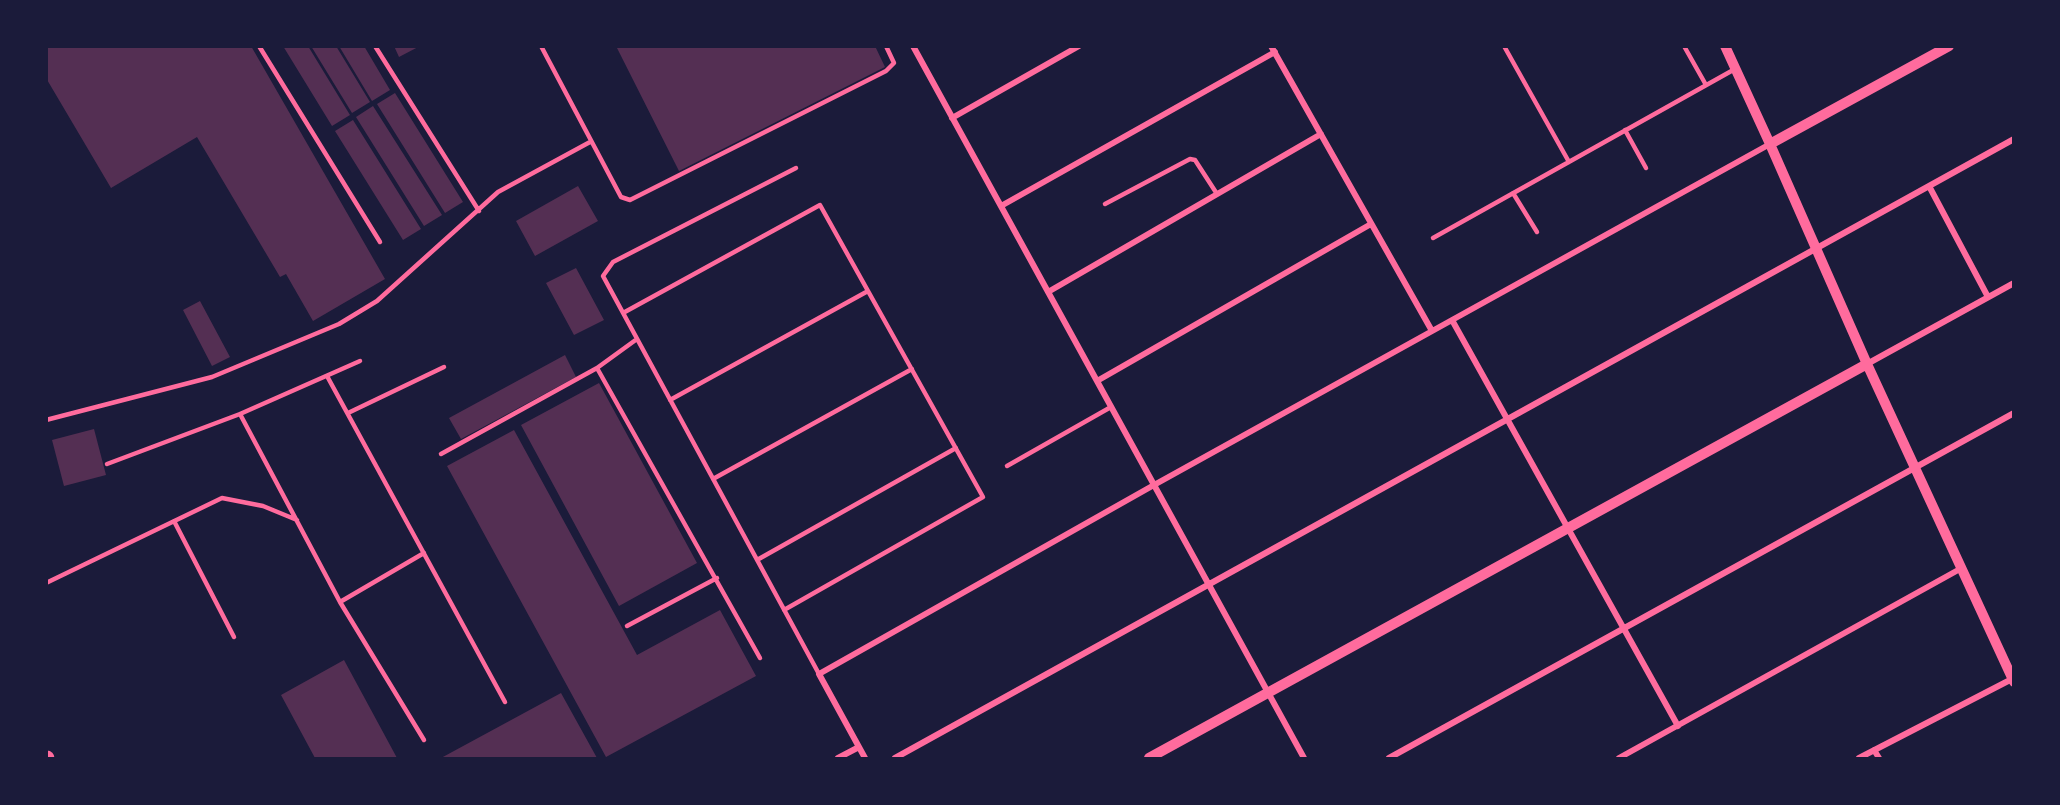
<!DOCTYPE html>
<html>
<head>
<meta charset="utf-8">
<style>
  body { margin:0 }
  #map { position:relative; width:2060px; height:805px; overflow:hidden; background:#1b1b3a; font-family:"IBM Plex Sans",sans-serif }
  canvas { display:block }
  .frame { position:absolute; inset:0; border:48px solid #1b1b3a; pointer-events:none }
</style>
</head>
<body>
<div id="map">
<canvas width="2060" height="805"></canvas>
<div class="frame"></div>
</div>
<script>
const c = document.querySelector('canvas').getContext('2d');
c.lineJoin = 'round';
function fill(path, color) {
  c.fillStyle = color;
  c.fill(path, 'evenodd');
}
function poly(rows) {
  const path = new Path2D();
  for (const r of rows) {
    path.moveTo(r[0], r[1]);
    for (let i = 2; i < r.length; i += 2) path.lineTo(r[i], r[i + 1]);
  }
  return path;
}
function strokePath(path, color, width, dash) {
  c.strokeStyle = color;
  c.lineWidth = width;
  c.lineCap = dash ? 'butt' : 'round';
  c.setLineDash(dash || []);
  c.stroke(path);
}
const building = poly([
  [46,46,251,46,385,279,313,321,286,274,280,277,197,137,111,188,46,78],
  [283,46,308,46,350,115,332,126],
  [311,46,336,46,370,102,352,113],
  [339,46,364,46,390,90,372,101],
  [394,46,420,46,399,57],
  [616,46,875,46,885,67,679,171],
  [395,93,463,202,445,213,377,104],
  [373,106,442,215,424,226,356,117],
  [353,120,421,229,403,240,335,131],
  [578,186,598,221,535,256,516,221],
  [576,268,604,320,574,335,546,283],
  [200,301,230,357,212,366,183,310],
  [565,355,576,377,461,439,449,418],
  [599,383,697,563,619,606,521,425],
  [94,429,106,475,64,486,52,440],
  [514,430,637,655,720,610,756,676,606,757,447,466],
  [344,660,397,758,315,758,281,695],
  [561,693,597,758,441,758]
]);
const service = poly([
  [259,46,380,242],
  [375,46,479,211],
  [541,46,621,197,630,200,886,71,894,63,886,46],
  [1504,46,1569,162],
  [1684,46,1706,85],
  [1625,130,1646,168],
  [796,168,613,262,603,276,819,674],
  [1513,193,1537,232],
  [1105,204,1190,159,1195,160,1217,194],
  [1433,238,1735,69],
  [623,313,820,205,983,497,784,610],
  [597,368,760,658],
  [327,376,505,702],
  [670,400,868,291],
  [348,413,444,367],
  [240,414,340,602,424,740],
  [46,420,212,377,339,324,377,301,498,192,590,142],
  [441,454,597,368,637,339],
  [107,464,240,414,360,361],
  [1007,466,1111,407],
  [713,479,912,369],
  [174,521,234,637],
  [757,560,956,448],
  [46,583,222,498,263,506,297,520],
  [340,602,424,553],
  [627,626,717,578]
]);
const minor = poly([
  [913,46,1304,758],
  [1271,46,1432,331],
  [952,118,1079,46],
  [1929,186,1988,297],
  [1001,206,1275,52],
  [1048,292,1321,134],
  [1452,320,1678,726],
  [1867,364,2014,283],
  [1097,381,1371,224],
  [1874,750,1879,758],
  [838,758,859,747],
  [865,758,819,674,1154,485,1770,144],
  [895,758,2014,139],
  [1389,758,2014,413],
  [1619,758,1960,569],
  [1859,758,2012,679]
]);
const tertiary = poly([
  [1725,46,1770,144,1867,364,2014,682],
  [1770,144,1949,46],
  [1149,758,1867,364]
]);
const primary = poly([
  [46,758,47,758]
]);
fill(building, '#542f53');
strokePath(service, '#ff6b9d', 4.5);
strokePath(minor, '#ff6b9d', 6);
strokePath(tertiary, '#ff6b9d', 10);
strokePath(primary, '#ff6b9d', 15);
</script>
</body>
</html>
